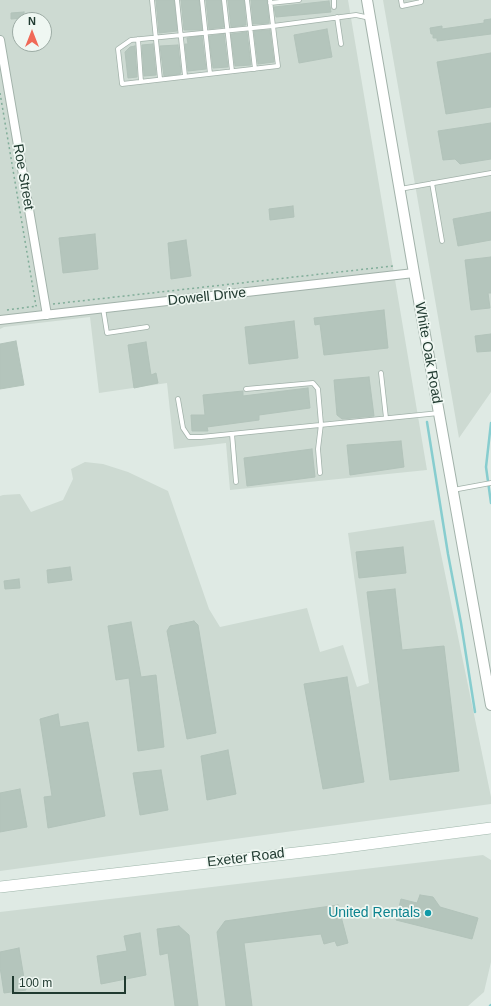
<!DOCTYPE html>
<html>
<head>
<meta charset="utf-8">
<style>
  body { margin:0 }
  #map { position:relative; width:491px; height:1006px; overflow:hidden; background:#dfeae4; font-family:Helvetica,sans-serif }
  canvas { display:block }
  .north { position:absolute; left:12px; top:12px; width:40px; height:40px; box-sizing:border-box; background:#eff7f2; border:1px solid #9caba4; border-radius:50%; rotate:0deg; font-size:11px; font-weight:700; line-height:16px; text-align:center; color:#203a30 }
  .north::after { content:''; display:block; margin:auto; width:14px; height:18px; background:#f06957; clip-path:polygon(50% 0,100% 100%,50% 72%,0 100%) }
  .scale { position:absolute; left:12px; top:976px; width:114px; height:18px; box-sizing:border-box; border:2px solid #203a30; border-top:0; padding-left:5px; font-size:12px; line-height:14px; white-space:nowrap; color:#203a30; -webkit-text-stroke:3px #eff7f2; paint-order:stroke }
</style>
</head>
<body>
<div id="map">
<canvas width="491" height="1006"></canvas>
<div class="north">N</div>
<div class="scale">100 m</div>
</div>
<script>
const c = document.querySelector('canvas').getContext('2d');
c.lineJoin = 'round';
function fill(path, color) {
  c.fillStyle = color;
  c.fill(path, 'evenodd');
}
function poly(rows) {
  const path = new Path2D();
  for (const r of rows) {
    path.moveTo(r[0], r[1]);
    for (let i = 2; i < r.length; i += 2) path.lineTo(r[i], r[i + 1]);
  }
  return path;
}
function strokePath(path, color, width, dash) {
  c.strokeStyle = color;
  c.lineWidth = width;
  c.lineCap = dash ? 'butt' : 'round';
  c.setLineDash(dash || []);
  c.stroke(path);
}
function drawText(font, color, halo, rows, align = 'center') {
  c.font = font + ' Helvetica,sans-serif';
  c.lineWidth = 3.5;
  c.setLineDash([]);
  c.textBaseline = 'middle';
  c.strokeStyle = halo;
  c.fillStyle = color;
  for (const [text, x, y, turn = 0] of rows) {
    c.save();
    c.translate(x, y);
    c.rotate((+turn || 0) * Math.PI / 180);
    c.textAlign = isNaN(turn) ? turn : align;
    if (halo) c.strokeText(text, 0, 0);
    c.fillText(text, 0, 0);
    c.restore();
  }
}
const built = poly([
  [0,0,348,0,427,470,230,490,226,443,174,449,167,383,99,393,90,317,4,327,0,329],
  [20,20,44,20,44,44,20,44],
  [383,0,491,0,491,392,459,438],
  [85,462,103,464,128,472,168,491,209,609,220,627,307,608,320,652,343,645,357,687,369,683,348,533,434,520,491,797,491,804,0,871,0,496,3,495,20,494,31,512,63,500,73,479,71,469],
  [483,855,491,860,491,962,484,992,468,1006,0,1006,0,912]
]);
const stream = poly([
  [427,422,448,554,461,623,475,712],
  [491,423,486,467,491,503],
  [490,1006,491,1005]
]);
const building = poly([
  [156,0,174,0,177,31,159,33,156,0],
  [181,0,199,0,202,30,184,30,181,0],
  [206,0,221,0,224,27,209,29,206,0],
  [228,0,244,0,246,25,231,27,228,0],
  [251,0,267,0,269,23,253,24,251,0],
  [329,1,331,12,276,17,274,7,329,1],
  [24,12,24,18,11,19,11,13,24,12],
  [491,19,491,34,437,41,437,38,433,38,433,34,431,34,430,28,442,26,442,29,484,23,484,20,491,19],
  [327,29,332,57,299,63,294,35,327,29],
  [270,30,274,62,258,64,254,31,270,30],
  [247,32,251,65,235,66,231,34,247,32],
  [224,34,228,67,213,68,209,36,224,34],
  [202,36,206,69,188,71,185,44,188,44,187,38,202,36],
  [153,44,156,75,144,76,142,45,153,44],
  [178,45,181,72,180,74,164,76,160,46,178,45],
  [135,46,137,77,128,78,125,52,130,47,135,46],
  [491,53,491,107,446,114,437,62,491,53],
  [491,123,491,159,460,164,455,159,443,160,438,131,491,123],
  [293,206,294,217,270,220,269,209,293,206],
  [491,212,491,240,458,246,453,219,491,212],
  [95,234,98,269,63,273,59,238,95,234],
  [186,240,191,276,171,279,168,243,186,240],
  [491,257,491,293,488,293,490,308,471,310,465,260,491,257],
  [384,310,388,348,324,355,320,324,315,325,314,318,384,310],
  [294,321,298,358,249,364,245,327,294,321],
  [491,334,491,351,477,352,475,336,491,334],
  [16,341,24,385,0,389,0,344,16,341],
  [146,342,151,375,156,373,158,383,134,388,128,345,146,342],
  [369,377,374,416,342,419,337,415,334,380,369,377],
  [308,388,310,408,259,415,259,420,207,427,208,431,192,431,191,415,205,415,203,395,243,391,243,396,308,388],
  [401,441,404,467,350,475,347,445,401,441],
  [312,449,315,477,247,486,244,458,312,449],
  [403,547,406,573,359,578,356,552,403,547],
  [70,567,72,580,48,583,47,570,70,567],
  [19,579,20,588,5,589,4,581,19,579],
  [395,589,402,650,444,646,459,771,390,780,367,592,395,589],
  [194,621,198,625,216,733,187,739,167,631,170,626,194,621],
  [131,622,141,677,156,675,164,747,138,751,129,678,116,680,108,626,131,622],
  [347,677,364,782,323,789,304,684,347,677],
  [58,714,60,727,88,722,105,816,48,828,44,797,52,796,40,719,58,714],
  [228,750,236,794,207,800,201,756,228,750],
  [161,770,168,810,140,815,133,773,161,770],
  [20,789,27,827,0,832,0,793,20,789],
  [420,895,433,897,440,907,478,918,472,939,396,920,401,899,417,903,420,895],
  [338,905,348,943,337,946,335,941,324,944,321,934,244,943,252,1006,226,1006,217,932,225,921,338,905],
  [179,926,189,935,198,1006,175,1006,168,953,160,955,157,929,179,926],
  [140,933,146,975,101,984,97,956,127,951,124,936,140,933],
  [19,948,26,990,4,993,0,967,0,952,19,948]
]);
const path = poly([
  [0,93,36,306],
  [53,304,393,266],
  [7,310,37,306]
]);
const service = poly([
  [152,0,160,79],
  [177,0,185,76],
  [202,0,210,74],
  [224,0,232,71],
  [247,0,255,69],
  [270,0,273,26,278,66,122,84,118,49,131,40,273,26,356,15,370,18],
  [334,0,334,7],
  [401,0,402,6,421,2,421,0],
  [270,3,299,0],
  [337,17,341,44],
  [138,39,141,82],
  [432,183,442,241],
  [400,189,491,173],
  [103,308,107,333,147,327],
  [381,373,386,418],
  [246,389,313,383,318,389,321,424,318,449,320,473],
  [178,399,183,428,189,437,201,437,439,413],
  [232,434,236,482],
  [453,490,491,483]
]);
const minor = poly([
  [0,40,47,315],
  [0,320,414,273]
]);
const tertiary = poly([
  [367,0,414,273,491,705]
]);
const secondary = poly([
  [0,887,330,849,491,828]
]);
const markers = [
  [428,913,4,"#0f9aa8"]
];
const streetNames = [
  ["Roe Street",23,177,80],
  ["Dowell Drive",207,297,-6],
  ["White Oak Road",428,353,80],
  ["Exeter Road",246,858,-7]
];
const cultureNames = [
  ["United Rentals",420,913]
];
fill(built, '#cddad2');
strokePath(stream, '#87cdcf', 2.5);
fill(building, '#b4c5bc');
strokePath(building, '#b2c3ba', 1);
strokePath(service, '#a2b2aa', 5.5);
strokePath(minor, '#a2b2aa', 10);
strokePath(tertiary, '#a2b2aa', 12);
strokePath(secondary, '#9eb6aa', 12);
strokePath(path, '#80ad99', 1.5, [2, 3]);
strokePath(service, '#fff', 4);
strokePath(minor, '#fff', 8);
strokePath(tertiary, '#fff', 10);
strokePath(secondary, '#fff', 11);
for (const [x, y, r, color] of markers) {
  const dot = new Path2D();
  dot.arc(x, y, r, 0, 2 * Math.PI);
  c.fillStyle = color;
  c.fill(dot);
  strokePath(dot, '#eff7f2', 1.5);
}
drawText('14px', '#203a30', '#eff7f2', streetNames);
drawText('14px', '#0d838f', '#eff7f2', cultureNames, 'right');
</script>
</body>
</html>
